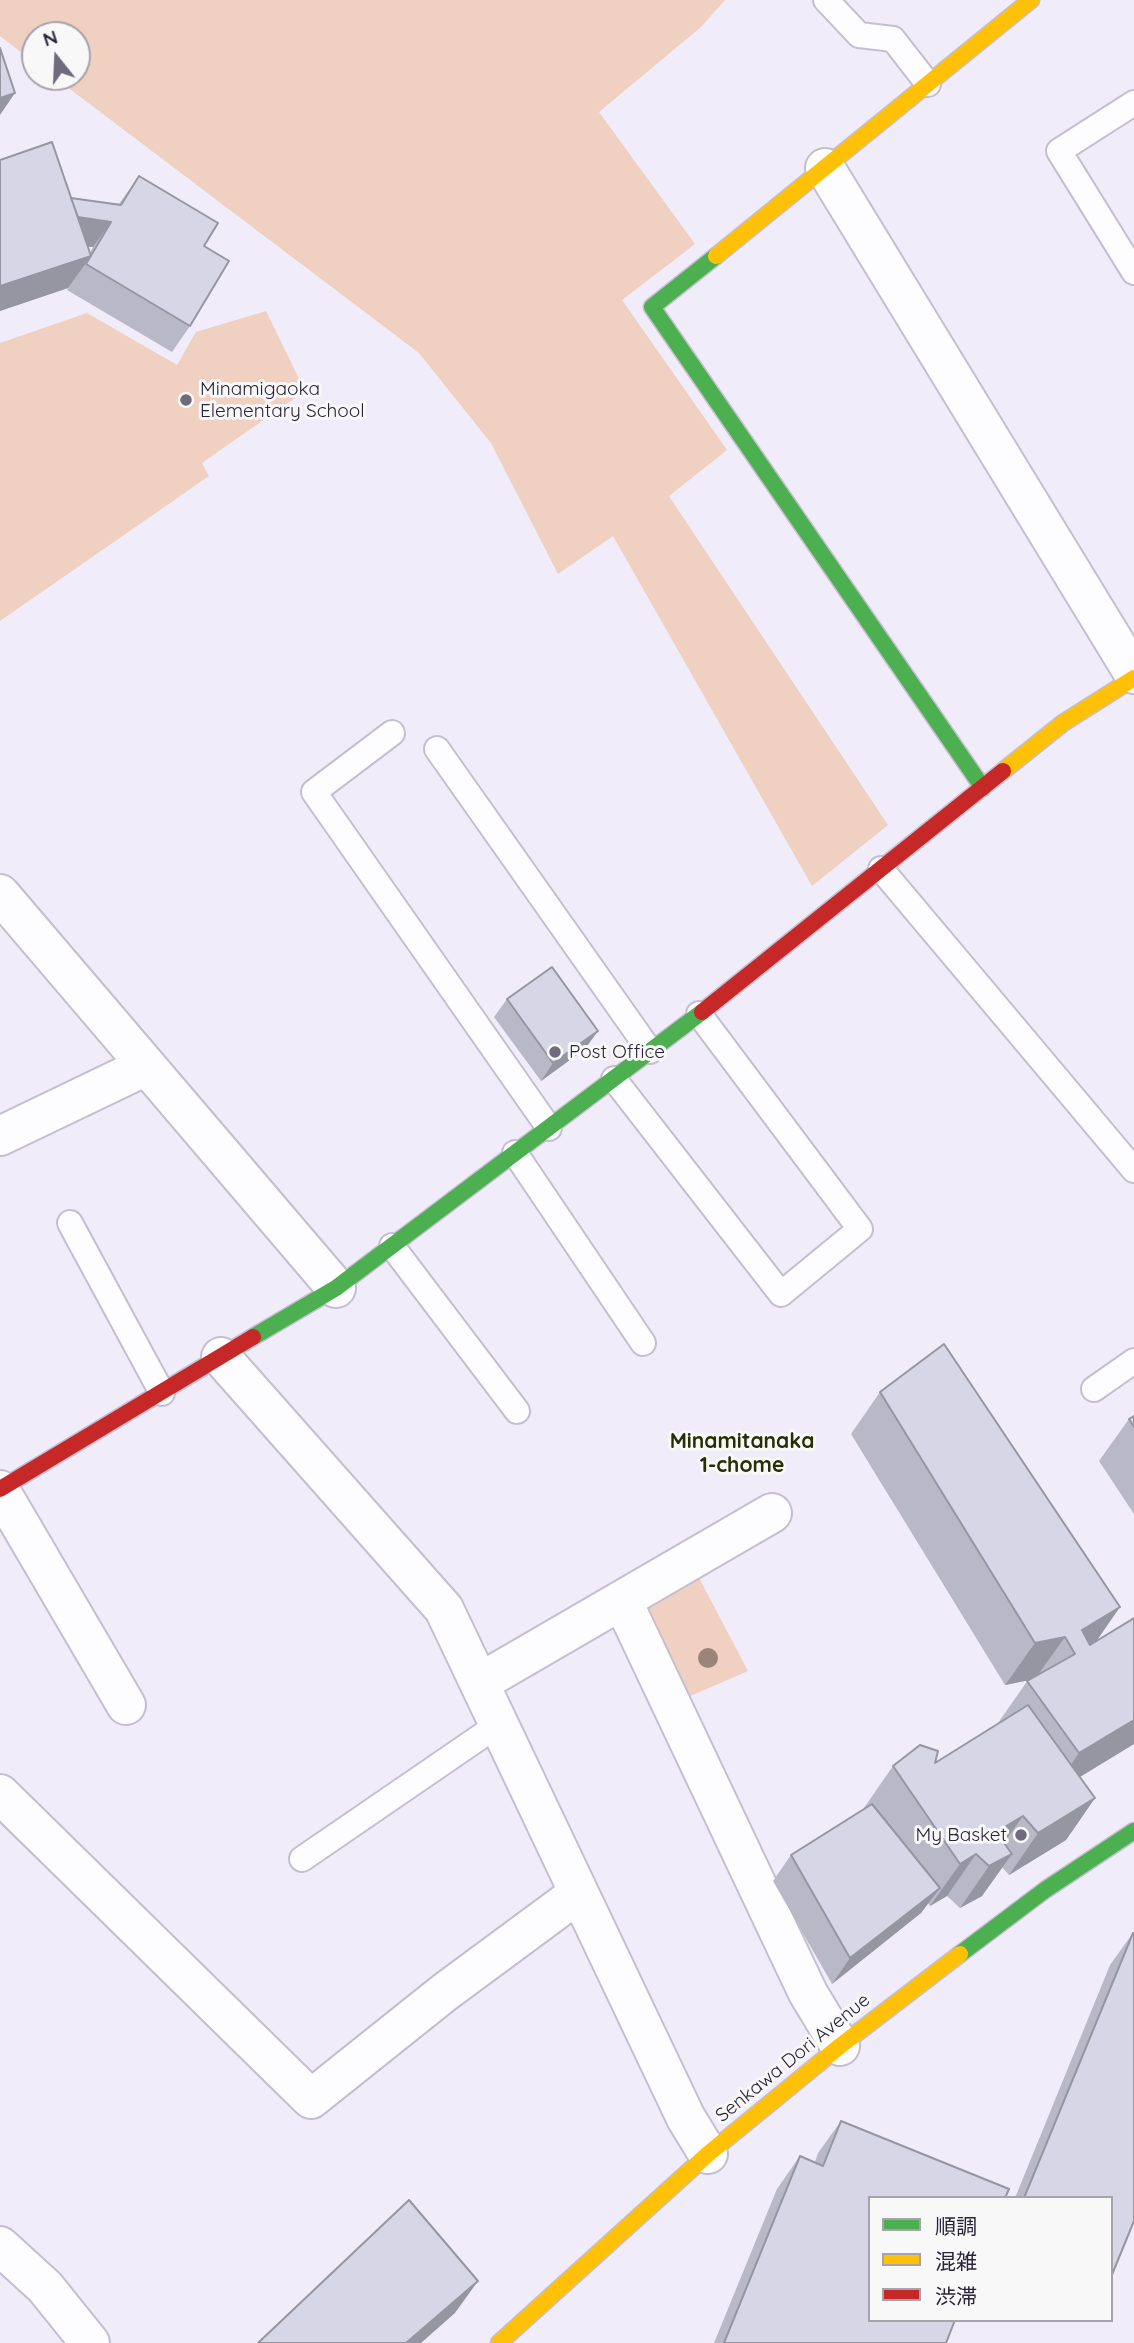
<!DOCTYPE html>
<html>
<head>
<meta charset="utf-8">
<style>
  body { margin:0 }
  #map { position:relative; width:1134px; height:2343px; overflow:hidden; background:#f0ecf9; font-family:Quicksand,"Noto Sans JP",sans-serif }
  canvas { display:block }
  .legend { position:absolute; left:868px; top:2196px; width:245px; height:126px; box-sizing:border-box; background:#f8f8f8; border:2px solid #a6a3ac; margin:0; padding:9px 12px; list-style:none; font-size:21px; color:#2a2439 }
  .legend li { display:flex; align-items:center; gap:14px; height:35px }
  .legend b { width:35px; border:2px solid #a6a3ac }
  .north { position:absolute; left:21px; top:21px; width:70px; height:70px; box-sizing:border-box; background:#f8f8f8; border:2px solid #a6a3ac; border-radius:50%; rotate:342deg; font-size:19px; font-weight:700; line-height:28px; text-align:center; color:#2a2439 }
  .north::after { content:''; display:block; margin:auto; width:24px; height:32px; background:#6f6a7c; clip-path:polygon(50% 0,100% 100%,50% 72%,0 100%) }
</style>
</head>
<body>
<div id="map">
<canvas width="1134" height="2343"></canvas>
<ul class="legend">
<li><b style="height:9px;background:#4caf50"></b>順調</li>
<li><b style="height:9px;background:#ffc107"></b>混雑</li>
<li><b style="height:9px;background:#c62828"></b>渋滞</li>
</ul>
<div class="north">N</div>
</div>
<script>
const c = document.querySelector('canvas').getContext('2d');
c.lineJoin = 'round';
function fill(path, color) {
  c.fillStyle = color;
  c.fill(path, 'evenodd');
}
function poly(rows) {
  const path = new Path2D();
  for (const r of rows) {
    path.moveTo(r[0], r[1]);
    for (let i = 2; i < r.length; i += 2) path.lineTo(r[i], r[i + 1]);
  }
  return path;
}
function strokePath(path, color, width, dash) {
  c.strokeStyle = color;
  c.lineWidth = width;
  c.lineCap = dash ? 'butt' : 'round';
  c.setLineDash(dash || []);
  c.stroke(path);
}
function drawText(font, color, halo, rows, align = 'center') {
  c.font = font + ' Quicksand,sans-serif';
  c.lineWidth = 6;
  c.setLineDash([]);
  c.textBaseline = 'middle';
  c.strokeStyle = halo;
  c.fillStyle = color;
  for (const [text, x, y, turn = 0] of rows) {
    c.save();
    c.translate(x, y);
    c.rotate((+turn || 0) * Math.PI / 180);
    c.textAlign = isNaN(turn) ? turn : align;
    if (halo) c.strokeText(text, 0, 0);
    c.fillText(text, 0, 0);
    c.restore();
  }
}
const green = poly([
  [0,0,725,0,701,27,599,112,695,244,622,300,727,450,669,496,888,825,812,886,613,536,558,574,491,443,419,353,54,77,77,77,77,35,35,35,35,63,0,36],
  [266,311,305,391,202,463,209,476,0,621,0,343,87,313,177,365,196,332],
  [697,1574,748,1671,688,1697,643,1606]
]);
const lane = poly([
  [826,0,859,35,893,39,928,84],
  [1134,103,1059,151,1134,272],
  [392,733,314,792,549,1128],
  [437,749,650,1051],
  [881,869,1134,1170],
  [614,1079,781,1294,860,1229,699,1014],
  [515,1153,643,1343],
  [70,1223,162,1393],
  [392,1246,517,1411],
  [1094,1389,1134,1361],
  [302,1859,499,1724]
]);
const street = poly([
  [825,168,1134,674],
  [0,894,336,1288],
  [0,1136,146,1066],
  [221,1357,444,1609,686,2118,708,2154],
  [0,1490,126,1705],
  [622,1600,808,1993,840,2046],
  [479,1683,772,1513],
  [0,1794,311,2099,445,1992,579,1893],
  [0,2246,45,2287,90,2343]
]);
const fast = poly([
  [716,256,652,307,983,788],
  [253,1337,336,1288,702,1012],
  [960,1954,1045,1890,1134,1831]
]);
const slow = poly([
  [716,256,1031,0],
  [1003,771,1063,723,1134,678],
  [499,2343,708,2154,840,2046,960,1954]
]);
const jam = poly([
  [702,1012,1003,771],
  [0,1489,253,1337]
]);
const trees = [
  [708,1658]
];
const wall = poly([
  [0,160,71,198,119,204,139,176,204,246,190,326,172,352,67,290,71,284,68,288,0,311],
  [88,247,93,247,90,253],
  [507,999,585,1049,541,1081,494,1017],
  [880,1392,1096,1641,1134,1618,1134,1744,1080,1777,1095,1798,1066,1840,1009,1875,1002,1867,982,1896,960,1908,947,1896,930,1906,928,1903,921,1913,832,1984,773,1881,791,1855,864,1809,864,1808,893,1766,935,1763,998,1724,998,1723,1028,1680,1005,1685,851,1434],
  [1134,1416,1134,1514,1099,1461,1129,1419],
  [1133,1933,1111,2198,1015,2198,1110,1965],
  [841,2121,946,2343,714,2343,777,2189,800,2156,815,2162,818,2153]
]);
const shadedWall = poly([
  [15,93,0,115,0,98],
  [72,216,111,222,93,247,54,242],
  [91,256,68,288,0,311,0,286],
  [598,1031,585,1049,541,1081,553,1063],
  [1120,1607,1091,1649,1082,1630],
  [1065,1637,1035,1679,1005,1685,1035,1643],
  [1134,1720,1134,1744,1050,1795,1079,1753],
  [1095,1798,1066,1840,1009,1875,1038,1833],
  [1023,1816,993,1858,996,1832],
  [976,1854,947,1896,930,1906,960,1864],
  [1012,1854,982,1896,960,1908,989,1866],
  [940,1888,921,1913,832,1984,850,1958],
  [478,2281,455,2313,421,2343,406,2343]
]);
const building = poly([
  [0,48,15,93,0,98,0,48],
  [52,142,91,256,0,286,0,160,52,142],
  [139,176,218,223,204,246,229,261,190,326,86,264,111,222,78,217,71,198,121,205,139,176],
  [552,967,598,1031,553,1063,507,999,552,967],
  [944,1344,1120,1607,1082,1630,1090,1645,1134,1618,1134,1720,1079,1753,1027,1681,1075,1654,1065,1637,1035,1643,880,1392,944,1344],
  [1134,1416,1134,1427,1129,1419,1134,1416],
  [1028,1705,1095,1798,1038,1833,1023,1816,996,1832,1012,1854,989,1866,976,1854,960,1864,893,1766,920,1745,938,1751,935,1763,1028,1705],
  [872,1804,940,1888,850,1958,791,1855,872,1804],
  [1133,1933,1134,1933,1134,2221,1111,2277,1111,2198,1024,2198,1133,1933],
  [841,2121,1009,2189,1005,2198,870,2198,870,2320,955,2320,946,2343,724,2343,800,2156,823,2166,841,2121],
  [409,2200,478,2281,406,2343,258,2343,409,2200]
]);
const markers = [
  [186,400,7,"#6f6a7c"],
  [555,1052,7,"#6f6a7c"],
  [1021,1835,7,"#6f6a7c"]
];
const poiNames = [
  ["Minamigaoka",200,389],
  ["Elementary School",200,411],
  ["Post Office",569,1052],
  ["My Basket",1007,1835,"right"]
];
const streetNames = [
  ["Senkawa Dori Avenue",793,2058,-39]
];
const neighbourhoodNames = [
  ["Minamitanaka",742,1442],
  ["1-chome",742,1466]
];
fill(green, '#efd0c1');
strokePath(lane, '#c4bfd0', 28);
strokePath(street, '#c4bfd0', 42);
strokePath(fast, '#c4bfd0', 19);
strokePath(slow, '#c4bfd0', 19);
strokePath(jam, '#c4bfd0', 19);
strokePath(lane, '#fdfcfe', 24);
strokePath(street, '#fdfcfe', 38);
strokePath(fast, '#4caf50', 16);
strokePath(slow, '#ffc107', 16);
strokePath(jam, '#c62828', 16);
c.fillStyle = '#9b8579';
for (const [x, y] of trees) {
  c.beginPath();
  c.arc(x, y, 10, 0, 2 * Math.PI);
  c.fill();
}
fill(wall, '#b9b8c7');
fill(shadedWall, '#9696a2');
fill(building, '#d7d6e7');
strokePath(building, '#9696a2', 2);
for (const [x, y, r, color] of markers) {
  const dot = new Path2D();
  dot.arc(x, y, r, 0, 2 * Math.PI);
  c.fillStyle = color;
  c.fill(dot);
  strokePath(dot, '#f8f8f8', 2.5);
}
drawText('19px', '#2a2439', '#f8f8f8', poiNames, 'left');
drawText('19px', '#2a2439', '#f8f8f8', streetNames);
drawText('bold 21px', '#282e05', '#f8f8f8', neighbourhoodNames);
</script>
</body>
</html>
